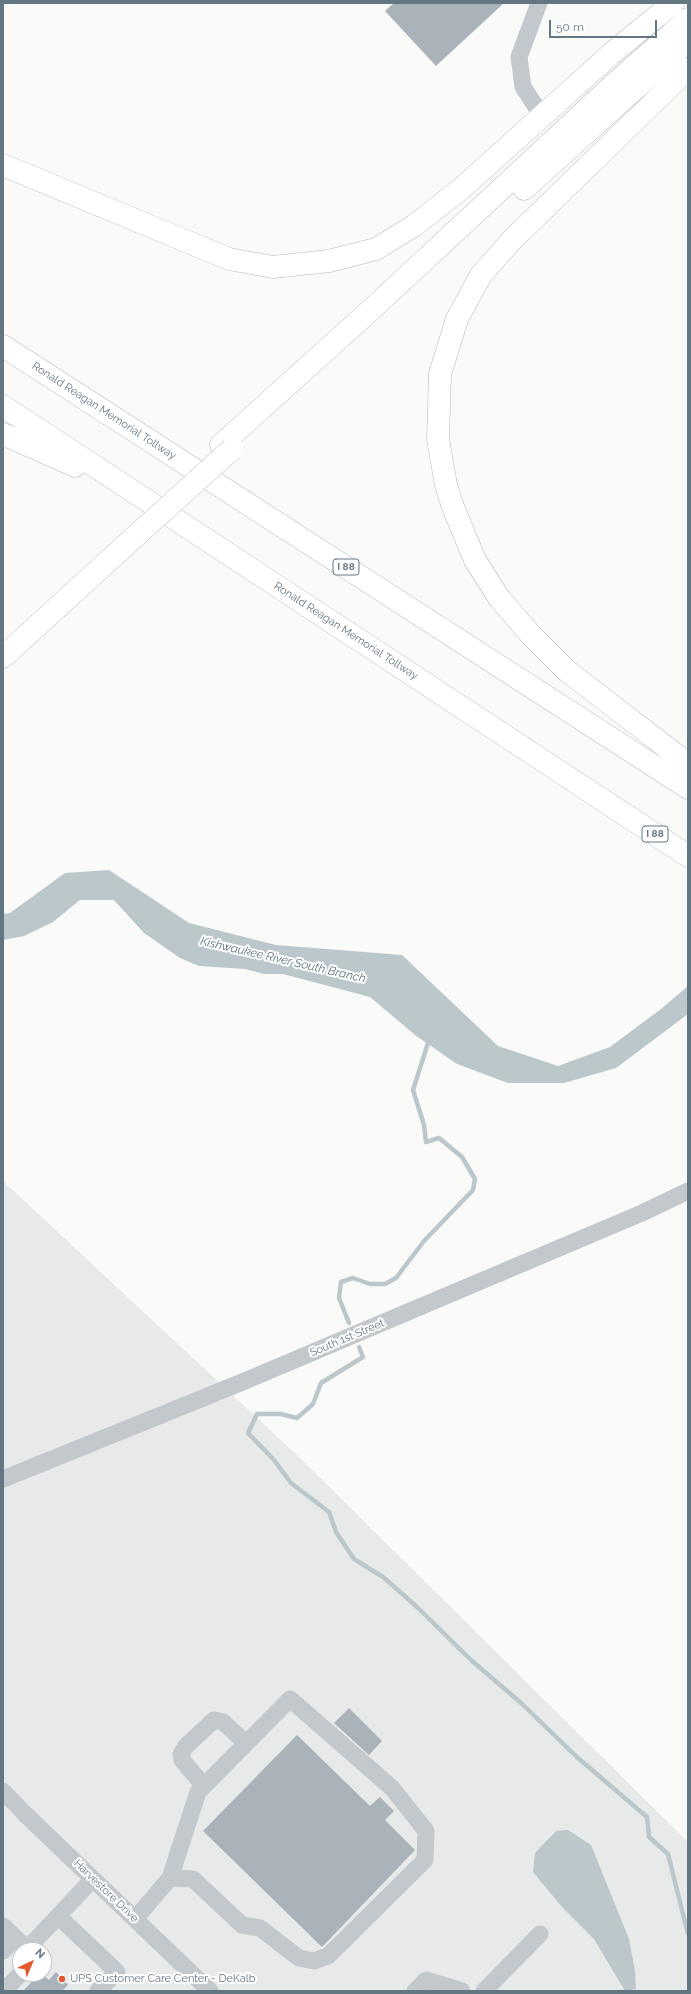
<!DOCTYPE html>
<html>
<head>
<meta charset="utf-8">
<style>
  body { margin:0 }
  #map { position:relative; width:691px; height:1994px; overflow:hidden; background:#fafaf8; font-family:Raleway,sans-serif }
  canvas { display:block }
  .frame { position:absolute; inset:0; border:4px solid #657683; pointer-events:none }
  .north { position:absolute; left:12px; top:1942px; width:40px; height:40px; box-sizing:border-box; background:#fff; border:1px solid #c1c8cd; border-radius:50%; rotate:44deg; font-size:11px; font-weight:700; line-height:16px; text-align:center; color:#657683 }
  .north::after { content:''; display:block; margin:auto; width:14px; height:18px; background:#e4572e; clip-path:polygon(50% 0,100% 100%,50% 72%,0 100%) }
  .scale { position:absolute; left:549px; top:20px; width:108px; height:18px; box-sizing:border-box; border:2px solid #657683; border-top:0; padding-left:5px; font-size:12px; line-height:14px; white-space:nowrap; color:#657683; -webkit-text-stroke:3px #fff; paint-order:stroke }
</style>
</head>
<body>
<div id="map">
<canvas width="691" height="1994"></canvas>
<div class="frame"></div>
<div class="north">N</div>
<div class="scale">50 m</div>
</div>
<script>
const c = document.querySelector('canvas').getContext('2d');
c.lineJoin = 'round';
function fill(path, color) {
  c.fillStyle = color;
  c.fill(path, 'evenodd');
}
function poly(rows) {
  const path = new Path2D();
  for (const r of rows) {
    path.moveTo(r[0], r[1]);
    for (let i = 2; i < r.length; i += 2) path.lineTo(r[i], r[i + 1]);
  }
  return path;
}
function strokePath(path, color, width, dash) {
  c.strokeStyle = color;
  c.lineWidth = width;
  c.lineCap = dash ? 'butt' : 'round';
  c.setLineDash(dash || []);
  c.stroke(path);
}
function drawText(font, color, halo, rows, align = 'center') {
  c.font = font + ' Raleway,sans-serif';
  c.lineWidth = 4;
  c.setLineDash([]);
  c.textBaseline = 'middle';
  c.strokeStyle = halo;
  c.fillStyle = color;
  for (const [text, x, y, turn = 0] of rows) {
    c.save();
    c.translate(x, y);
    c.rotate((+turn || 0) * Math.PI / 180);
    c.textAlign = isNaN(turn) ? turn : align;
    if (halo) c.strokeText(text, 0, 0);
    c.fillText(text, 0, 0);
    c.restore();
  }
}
const built = poly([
  [3,1181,300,1458,688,1842,688,1991,3,1991],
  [20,1950,44,1950,44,1974,20,1974]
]);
const water = poly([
  [109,870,189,923,276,945,402,955,498,1046,558,1066,610,1047,661,1009,688,986,688,1014,616,1068,564,1083,508,1083,457,1064,415,1035,370,997,283,974,264,974,245,969,199,966,180,958,144,933,114,900,80,900,53,922,24,936,3,940,3,914,10,913,65,873],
  [568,1830,591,1845,629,1939,635,1971,636,1989,625,1991,594,1939,562,1907,533,1872,535,1853,556,1831]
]);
const stream = poly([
  [349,1323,339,1298,341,1282,353,1278,370,1284,385,1284,396,1278,424,1241,473,1190,475,1179,462,1157,439,1138,426,1142,424,1125,413,1090,428,1043],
  [359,1347,363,1357,321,1383,313,1404,297,1418,281,1414,257,1414,248,1433,274,1460,291,1483,329,1512,336,1532,354,1559,383,1577,416,1606,472,1661,520,1702,578,1758,647,1817,649,1837,668,1854,688,1934]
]);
const building = poly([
  [394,3,504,3,436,66,385,11],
  [349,1708,382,1741,369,1755,334,1723],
  [297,1735,370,1806,380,1797,394,1811,385,1820,415,1850,322,1947,203,1831],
  [56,1972,68,1985,62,1991,23,1991,39,1974,42,1974,49,1980]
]);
const minor = poly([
  [539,3,519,57,523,87,542,116],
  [3,1479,240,1383,642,1213,688,1191],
  [204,1786,182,1760,181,1754,186,1746,214,1720,223,1722,246,1743],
  [3,1791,24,1813,210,1991],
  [58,1916,117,1972,98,1991],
  [135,1919,170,1878,198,1792,290,1699,392,1788,426,1831,425,1860,328,1956,314,1961,299,1958,260,1928,242,1925,193,1879,170,1878],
  [3,1926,27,1949,93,1879],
  [3,1951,15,1938],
  [4,1991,20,1974],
  [415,1991,426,1980,462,1991],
  [484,1991,540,1934]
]);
const highway = poly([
  [688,69,512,240,481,275,457,319,440,374,438,439,446,485,453,507,475,560,499,598,531,635,566,670,688,764],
  [3,165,229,259,273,267,329,261,376,249,415,225,462,188,611,54,673,3],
  [524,189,688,41],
  [3,346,688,788],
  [3,406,688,856],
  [3,434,75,466],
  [221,445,374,307,613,85,688,19],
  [3,657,140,532]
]);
const highwayBridge = poly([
  [140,532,232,449]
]);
const markers = [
  [62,1979,4,"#e4572e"]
];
const shields = [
  [346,567,26],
  [655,834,26]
];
const shieldNames = [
  ["I 88",346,567],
  ["I 88",655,834]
];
const streetNames = [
  ["Ronald Reagan Memorial Tollway",104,411,33],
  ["Ronald Reagan Memorial Tollway",346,631,33],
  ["South 1st Street",347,1338,-23],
  ["Harvestore Drive",106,1891,44]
];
const poiNames = [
  ["UPS Customer Care Center - DeKalb",70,1979]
];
const waterNames = [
  ["Kishwaukee River South Branch",283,960,13]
];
fill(built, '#e8e9e9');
fill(water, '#bbc7cb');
strokePath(stream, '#bbc7cb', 4.5);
fill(building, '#aab3b9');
strokePath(highway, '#b4b9bd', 23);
strokePath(minor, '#c3c8cc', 17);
strokePath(highway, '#fff', 22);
strokePath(highwayBridge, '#b4b9bd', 23, []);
strokePath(highwayBridge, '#fff', 22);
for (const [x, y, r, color] of markers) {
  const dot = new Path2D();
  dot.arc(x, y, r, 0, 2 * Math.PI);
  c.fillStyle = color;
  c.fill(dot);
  strokePath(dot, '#fff', 1.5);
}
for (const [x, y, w] of shields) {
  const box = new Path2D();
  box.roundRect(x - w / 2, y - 8, w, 16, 3);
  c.fillStyle = '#fff';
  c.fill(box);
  strokePath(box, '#657683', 1);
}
drawText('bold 10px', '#657683', null, shieldNames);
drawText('11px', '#657683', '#fff', streetNames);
drawText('11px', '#657683', '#fff', poiNames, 'left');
drawText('italic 12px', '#60757c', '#fff', waterNames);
</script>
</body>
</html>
